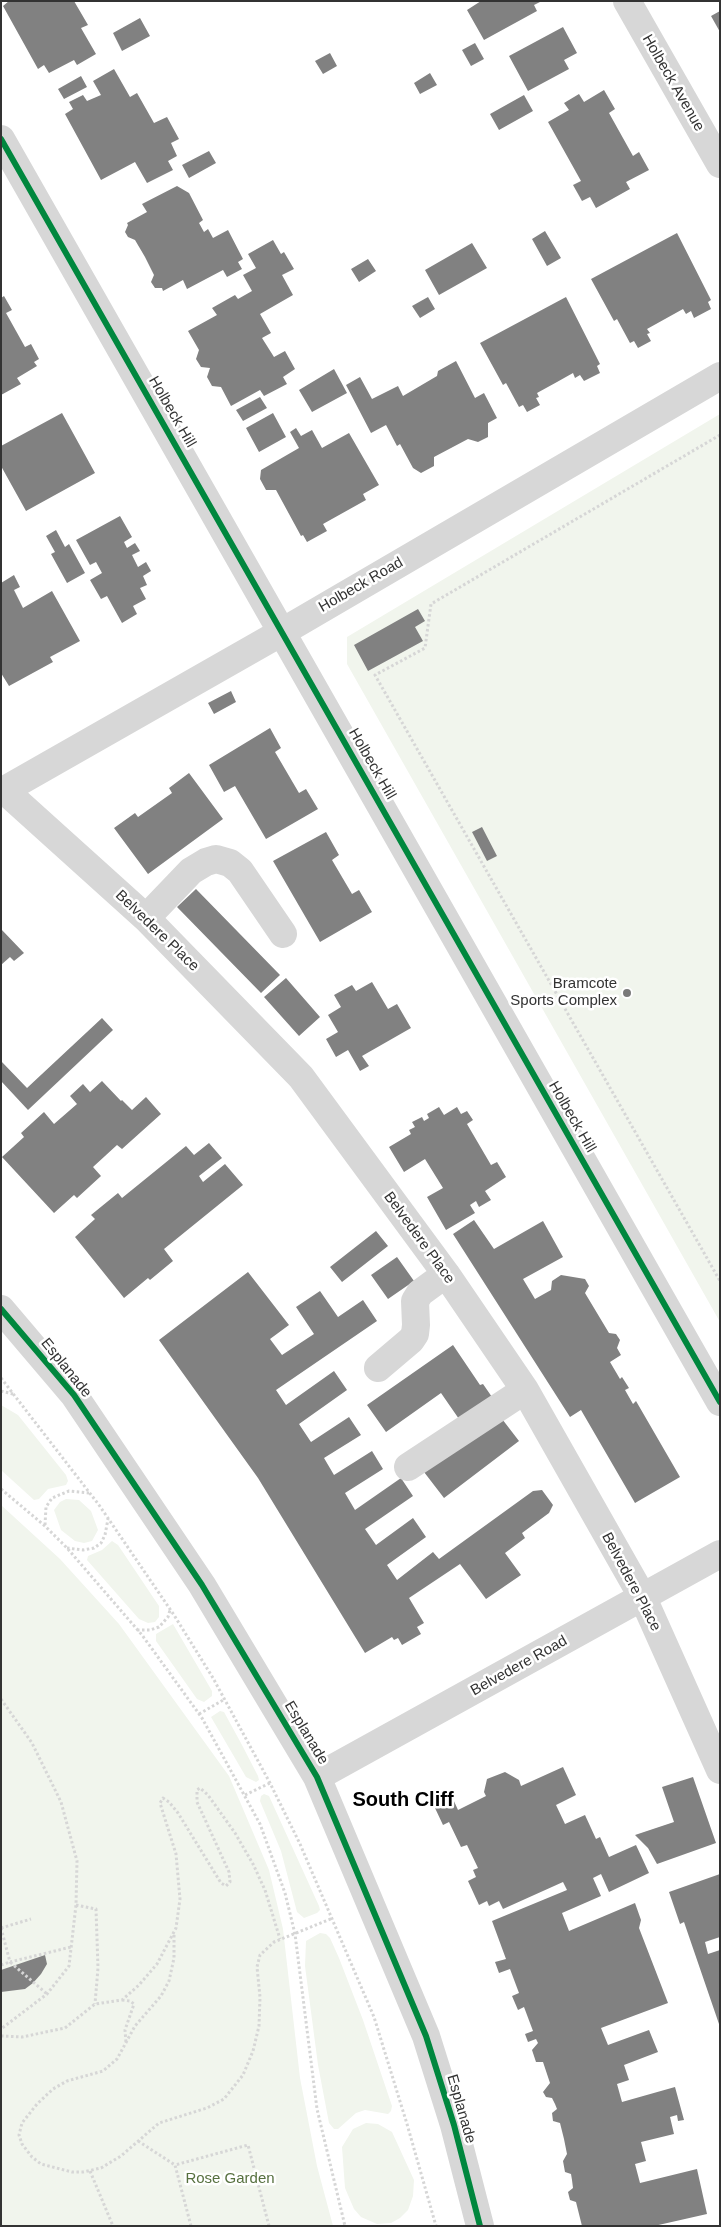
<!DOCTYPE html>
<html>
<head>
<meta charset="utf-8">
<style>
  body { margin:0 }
  #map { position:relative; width:721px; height:2227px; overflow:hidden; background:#fff; font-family:Arial,sans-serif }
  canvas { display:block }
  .frame { position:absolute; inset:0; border:2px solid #333; pointer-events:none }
</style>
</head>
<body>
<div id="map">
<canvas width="721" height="2227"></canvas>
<div class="frame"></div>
</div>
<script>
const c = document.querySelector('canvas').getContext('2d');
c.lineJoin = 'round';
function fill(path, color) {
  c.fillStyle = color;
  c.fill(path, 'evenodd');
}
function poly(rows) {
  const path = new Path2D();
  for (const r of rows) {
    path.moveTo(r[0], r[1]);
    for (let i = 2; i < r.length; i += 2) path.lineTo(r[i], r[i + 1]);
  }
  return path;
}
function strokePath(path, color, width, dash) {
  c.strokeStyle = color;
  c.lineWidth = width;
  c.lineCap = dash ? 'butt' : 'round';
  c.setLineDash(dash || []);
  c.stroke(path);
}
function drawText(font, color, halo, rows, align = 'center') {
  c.font = font + ' Arial,sans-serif';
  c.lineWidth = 5;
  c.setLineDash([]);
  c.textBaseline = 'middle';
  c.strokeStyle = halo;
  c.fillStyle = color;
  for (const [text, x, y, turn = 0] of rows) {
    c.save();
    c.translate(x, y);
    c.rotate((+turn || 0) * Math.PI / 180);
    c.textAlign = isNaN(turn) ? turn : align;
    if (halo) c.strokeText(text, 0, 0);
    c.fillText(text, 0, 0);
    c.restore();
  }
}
const green = poly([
  [720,414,720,1322,347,664,347,637],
  [1,1405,18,1415,66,1475,68,1481,66,1485,48,1489,39,1499,34,1500,1,1470],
  [66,1499,79,1500,91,1511,98,1530,92,1541,84,1543,75,1541,61,1530,54,1510,60,1502],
  [1,1505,60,1559,119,1624,229,1776,269,1870,283,1929,300,2078,317,2166,333,2226,1,2226],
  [112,1541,118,1545,159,1606,159,1617,155,1622,148,1623,139,1619,87,1560,88,1556,102,1550],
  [173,1624,212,1691,212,1696,204,1702,197,1699,156,1641,156,1634],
  [220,1711,224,1712,242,1745,258,1776,259,1780,256,1782,246,1777,211,1717],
  [264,1794,269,1796,319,1906,320,1910,317,1913,304,1918,297,1912,281,1851,260,1801,261,1796],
  [320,1933,326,1934,330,1938,339,1958,363,2020,392,2106,391,2111,388,2114,365,2110,356,2113,338,2129,334,2129,329,2123,318,2065,305,1966,306,1941],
  [366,2123,378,2124,392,2132,414,2180,413,2196,408,2210,400,2218,391,2223,377,2224,361,2217,354,2209,345,2188,342,2147,353,2129]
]);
const building = poly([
  [9,1,74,1,88,25,81,28,96,54,77,65,74,60,49,73,44,65,38,69,3,6],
  [481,1,542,1,534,5,537,11,484,40,467,10],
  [720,11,720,32,711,16],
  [140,18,150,36,122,51,113,33],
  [563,27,577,53,564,60,569,69,528,91,509,56],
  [475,43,484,59,471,66,462,50],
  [330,53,337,66,323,74,315,61],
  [114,69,130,97,137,93,154,123,167,117,179,139,171,143,177,156,168,161,173,170,147,183,135,162,101,180,65,114,73,109,69,102,83,95,87,101,101,95,93,81],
  [430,73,437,85,420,94,414,83],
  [81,76,87,87,64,99,58,89],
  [604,90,615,109,609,113,633,156,639,152,649,170,626,182,630,189,596,208,590,197,582,201,573,185,581,181,548,122,569,110,564,103,579,94,584,102],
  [524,95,533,111,499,130,490,114],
  [209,151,216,163,189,178,182,165],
  [177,186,189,193,203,220,199,223,204,232,208,229,213,238,228,230,243,259,238,262,242,269,227,277,223,270,187,289,183,280,163,291,162,288,155,288,151,282,154,275,145,257,135,240,128,237,125,232,128,225,127,223,147,212,142,204],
  [545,231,561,258,547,266,532,239],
  [677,233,711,300,708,302,711,309,694,318,691,311,686,314,683,309,647,329,650,333,647,334,651,341,638,348,634,341,630,343,617,319,614,321,591,279],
  [273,240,281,254,284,252,294,269,282,275,293,295,260,314,271,333,262,338,274,357,285,351,295,369,283,377,287,384,264,396,260,390,231,406,221,387,212,386,207,377,210,368,201,367,196,359,199,350,188,331,217,315,212,308,235,295,238,299,252,291,243,275,256,268,248,254],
  [472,243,487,268,439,295,425,270],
  [368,259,376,271,359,282,351,269],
  [4,296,12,310,6,313,25,347,31,344,39,359,34,362,37,366,17,378,21,384,1,395,1,298],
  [428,297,435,309,420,318,412,306],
  [566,297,600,364,597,366,600,373,584,381,580,375,575,378,573,373,557,382,537,393,539,397,536,398,540,405,527,412,523,405,519,407,506,383,503,385,480,343],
  [456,361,475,398,484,393,497,418,488,423,488,437,478,442,468,439,434,457,434,466,421,473,413,468,400,444,397,446,386,425,371,433,346,385,360,377,372,399,398,386,403,396,437,376,438,371],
  [334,369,347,393,312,412,299,390],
  [260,397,267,408,243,421,236,410],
  [62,413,95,473,26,511,1,466,1,446],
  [273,413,286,437,259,452,246,428],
  [296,428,301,436,312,430,322,448,349,433,379,485,363,494,366,500,323,524,327,531,307,542,303,535,301,536,276,490,266,490,260,479,261,470,299,448,290,432],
  [120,516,132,537,124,542,127,548,135,543,140,551,132,555,138,567,146,562,151,571,143,576,147,585,140,588,146,599,133,606,137,614,122,623,107,596,101,599,90,580,102,573,96,562,90,565,76,540],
  [56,530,65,547,69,544,85,573,67,583,51,554,55,552,46,536],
  [14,575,20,587,14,590,23,608,52,591,80,641,50,657,53,662,9,686,1,673,1,583],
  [418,609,425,621,415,627,423,641,368,671,354,645],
  [231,691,236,702,214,714,208,703],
  [270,728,281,748,275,752,299,793,306,789,318,809,266,839,235,786,224,792,209,765],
  [189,773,223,819,148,874,114,828,135,813,138,817,172,793,169,788],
  [482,827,497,856,487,861,472,832],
  [326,832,339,855,332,860,352,894,359,890,372,912,320,942,273,861],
  [196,889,280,975,261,993,177,907],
  [1,929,24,953,14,961,10,957,1,965],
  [286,978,320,1017,299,1036,264,997],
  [372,982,388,1009,397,1004,411,1028,362,1056,369,1066,360,1071,348,1050,336,1057,326,1039,338,1032,328,1015,341,1007,334,995,352,985,356,991],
  [102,1018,113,1030,28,1110,1,1081,1,1061,27,1088],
  [102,1081,121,1101,122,1100,132,1110,146,1097,161,1114,122,1149,117,1145,93,1167,101,1176,77,1198,74,1195,54,1213,2,1157,24,1137,21,1133,44,1112,54,1124,77,1104,70,1096,83,1084,90,1092],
  [439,1107,444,1115,457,1107,461,1114,467,1111,473,1120,467,1124,491,1165,497,1162,506,1177,485,1191,491,1200,479,1207,476,1201,470,1205,475,1213,446,1230,427,1197,443,1188,425,1159,404,1172,389,1147,411,1134,409,1130,415,1127,412,1122,422,1117,424,1121,429,1118,427,1114],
  [209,1143,222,1158,199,1176,203,1182,225,1164,243,1185,164,1249,173,1261,150,1280,148,1278,124,1298,75,1237,95,1219,91,1215,118,1193,122,1198,186,1146,194,1155],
  [474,1220,494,1249,543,1221,563,1257,523,1279,535,1299,551,1290,552,1281,561,1275,585,1279,589,1286,585,1293,609,1333,616,1334,620,1340,617,1348,621,1355,610,1362,620,1379,622,1377,629,1388,625,1390,633,1404,636,1401,680,1477,635,1503,581,1410,570,1417,453,1234],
  [376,1231,388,1246,342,1282,330,1267],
  [397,1257,414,1281,388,1299,371,1275],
  [248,1272,289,1325,270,1339,282,1355,314,1334,296,1307,320,1291,338,1317,363,1300,377,1321,276,1390,286,1405,334,1371,347,1390,299,1424,311,1442,349,1417,361,1435,324,1458,334,1475,372,1451,383,1469,345,1493,355,1510,401,1478,413,1496,365,1529,376,1545,413,1518,426,1537,387,1565,397,1580,433,1552,439,1559,533,1491,542,1490,553,1505,549,1513,522,1533,525,1538,505,1553,521,1575,486,1599,460,1564,409,1598,424,1623,417,1627,421,1634,402,1645,398,1638,394,1640,392,1637,365,1653,258,1478,159,1340],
  [453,1345,480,1385,483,1384,492,1397,459,1419,441,1393,386,1432,367,1405],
  [499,1415,519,1441,444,1498,424,1472],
  [563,1767,576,1795,556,1805,565,1824,585,1815,596,1839,600,1837,609,1857,636,1845,649,1873,609,1892,601,1874,593,1878,601,1896,562,1913,569,1931,635,1903,641,1920,639,1928,668,2003,601,2028,608,2045,649,2030,658,2052,624,2065,629,2080,617,2084,622,2102,675,2087,684,2120,678,2121,677,2115,670,2117,674,2134,641,2142,646,2161,635,2164,640,2183,697,2169,707,2214,654,2226,582,2226,576,2202,570,2200,568,2192,573,2188,572,2180,571,2174,565,2172,563,2161,567,2154,564,2139,560,2123,553,2121,552,2113,557,2109,555,2104,552,2098,546,2097,543,2092,550,2083,543,2062,536,2062,532,2050,538,2043,536,2039,528,2042,525,2034,533,2031,524,2007,518,2010,512,1996,519,1993,510,1969,499,1973,495,1962,506,1959,492,1921,567,1890,563,1882,503,1909,499,1901,489,1906,487,1901,479,1905,468,1881,476,1877,473,1870,478,1868,467,1845,461,1847,449,1822,443,1825,435,1808,453,1799,458,1810,486,1796,484,1792,487,1779,505,1772,519,1780,521,1786],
  [693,1777,716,1843,657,1864,648,1848,635,1835,674,1822,662,1787],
  [720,1874,720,1937,705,1942,708,1954,720,1950,719,2024,684,1922,680,1924,669,1892],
  [45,1955,47,1964,41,1974,33,1983,25,1989,1,1992,1,1970]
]);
const path = poly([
  [720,435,431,604,425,648,375,675,720,1281],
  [1,1378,99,1505,174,1615,213,1678,270,1783,300,1844,374,2017,407,2124,436,2226],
  [1,1391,13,1394],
  [1,1489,45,1526,67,1548,142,1635,202,1718,260,1824,285,1893,295,1934,317,2109,345,2226],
  [45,1525,46,1507,52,1498,69,1491,89,1493],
  [67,1548,83,1550,94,1548,101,1543,105,1535,108,1519],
  [137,1630,150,1630,159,1627,168,1617,170,1610],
  [1,1699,32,1743,61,1802,77,1861,76,1905,69,1966,47,1994,1,2029],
  [199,1714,225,1699],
  [245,1795,270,1783],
  [76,1905,96,1909,98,1968,95,2004],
  [1,1928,10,1962,71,1947],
  [1,1928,31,1919],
  [174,1935,174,1958,169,1981,161,1996,135,2026,117,2059,103,2071,67,2081,53,2089,37,2104,22,2123,19,2135,22,2144,32,2157,41,2164,72,2172,83,2172,101,2168,121,2156,159,2123,207,2108,224,2099,243,2075,253,2051,259,2026,260,1997,257,1967,260,1955,274,1942,333,1918],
  [1,1965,10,1962,47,1994],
  [122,2000,130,2001,134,2004,125,2030,126,2043],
  [1,2036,22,2037,65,2028,95,2004,122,2000,139,1985,157,1964,176,1928,180,1899,176,1854,160,1803,163,1798,169,1802,178,1813,221,1883,226,1886,230,1882,229,1872,197,1802,197,1790,200,1788,208,1795,235,1833,253,1864,265,1890,280,1939],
  [138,2141,175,2165],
  [90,2171,113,2226],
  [191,2226,175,2165,248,2145,269,2226]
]);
const minor = poly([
  [627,1,720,164],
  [1,139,720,1402],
  [4,790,146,918,301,1077,446,1274,525,1390,643,1598,720,1770],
  [1,792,282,632,720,376],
  [146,918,191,871,206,862,216,859,230,863,240,871,283,934],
  [1,1309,74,1395,202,1585,317,1777,426,2036,454,2125,480,2226],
  [378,1368,411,1340,415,1334,416,1325,415,1301,420,1293,446,1274],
  [408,1467,525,1390],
  [317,1777,720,1554]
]);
const cycleway = poly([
  [1,139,720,1402],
  [1,1309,74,1395,202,1585,317,1777,426,2036,454,2125,480,2226]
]);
const markers = [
  [627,993,5,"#7a7a7a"]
];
const streetNames = [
  ["Holbeck Avenue",673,83,60],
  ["Holbeck Hill",172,412,60],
  ["Holbeck Road",361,585,-30],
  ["Holbeck Hill",372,764,60],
  ["Belvedere Place",157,931,44],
  ["Holbeck Hill",572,1117,60],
  ["Belvedere Place",419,1238,54],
  ["Esplanade",66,1368,51],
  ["Belvedere Place",631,1582,62],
  ["Belvedere Road",519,1666,-29],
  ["Esplanade",306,1733,59],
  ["Esplanade",461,2109,74]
];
const poiNames = [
  ["Bramcote",617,984],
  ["Sports Complex",617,1001]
];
const parkNames = [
  ["Rose Garden",230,2179]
];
const districtNames = [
  ["South Cliff",403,1800]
];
fill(green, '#f1f5ed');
fill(building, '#818181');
strokePath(path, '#d6d6d6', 3, [2.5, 2.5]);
strokePath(minor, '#d7d7d7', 28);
strokePath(cycleway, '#00873e', 6);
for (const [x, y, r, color] of markers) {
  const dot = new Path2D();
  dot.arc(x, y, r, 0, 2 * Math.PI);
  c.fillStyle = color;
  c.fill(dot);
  strokePath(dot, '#fff', 2);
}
drawText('15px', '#333', '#fff', streetNames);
drawText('15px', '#333', '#fff', poiNames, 'right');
drawText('15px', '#56703f', '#fff', parkNames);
drawText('bold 20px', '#000', '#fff', districtNames);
</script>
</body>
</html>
